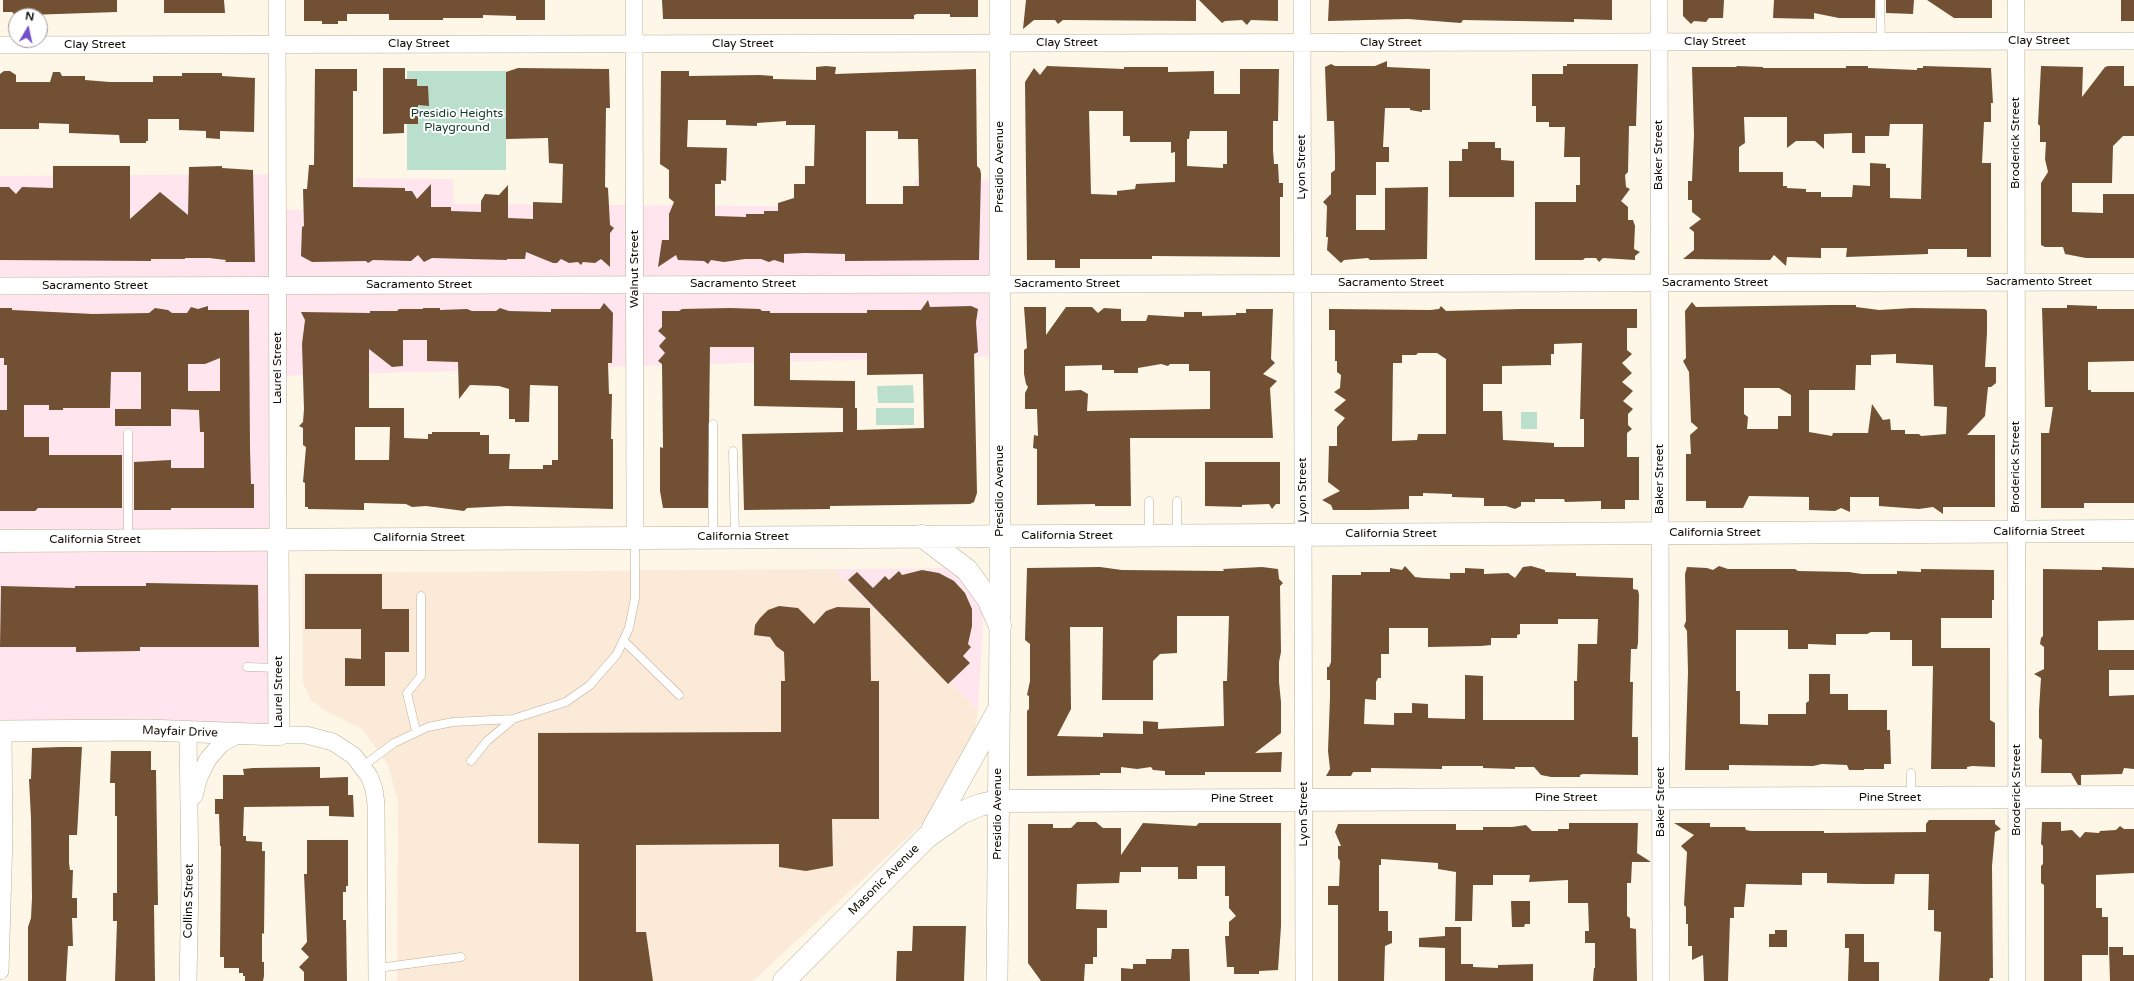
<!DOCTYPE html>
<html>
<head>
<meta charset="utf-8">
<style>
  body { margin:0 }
  #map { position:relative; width:2134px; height:981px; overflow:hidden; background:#fef7e7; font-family:"Varela Round",sans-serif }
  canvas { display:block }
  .north { position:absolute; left:8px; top:8px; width:40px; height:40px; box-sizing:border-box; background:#fff; border:1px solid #a09e9b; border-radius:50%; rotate:9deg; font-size:11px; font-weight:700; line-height:16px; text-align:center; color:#110d05 }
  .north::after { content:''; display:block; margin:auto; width:14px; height:18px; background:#734fc9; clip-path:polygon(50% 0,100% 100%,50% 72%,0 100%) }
</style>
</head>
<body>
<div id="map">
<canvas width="2134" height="981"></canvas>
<div class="north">N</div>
</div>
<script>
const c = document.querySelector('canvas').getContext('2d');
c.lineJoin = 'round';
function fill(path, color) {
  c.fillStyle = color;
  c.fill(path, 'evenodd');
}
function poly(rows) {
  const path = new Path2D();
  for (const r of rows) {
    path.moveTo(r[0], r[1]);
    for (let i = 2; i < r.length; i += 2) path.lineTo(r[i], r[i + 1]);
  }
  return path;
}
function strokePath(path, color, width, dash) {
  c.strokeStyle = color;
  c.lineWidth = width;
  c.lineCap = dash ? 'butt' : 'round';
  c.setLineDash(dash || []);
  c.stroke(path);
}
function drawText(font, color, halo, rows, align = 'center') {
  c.font = font + ' "Varela Round",sans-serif';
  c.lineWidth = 4;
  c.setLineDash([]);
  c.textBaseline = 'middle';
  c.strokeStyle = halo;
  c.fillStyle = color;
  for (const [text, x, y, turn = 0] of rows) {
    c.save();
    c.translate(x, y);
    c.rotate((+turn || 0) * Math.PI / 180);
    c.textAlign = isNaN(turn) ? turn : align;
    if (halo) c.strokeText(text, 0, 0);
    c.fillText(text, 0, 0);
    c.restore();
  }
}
const commercial = poly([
  [278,174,278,210,353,209,357,178,453,179,454,204,915,207,915,179,1005,181,1000,356,278,376,279,735,0,731,0,176],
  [953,568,984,608,978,710,833,569]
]);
const education = poly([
  [833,569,978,710,973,747,933,814,753,981,397,981,398,802,388,765,362,729,324,710,311,700,303,683,303,573]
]);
const green = poly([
  [407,71,506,71,506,170,407,170],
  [913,385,914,403,878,403,877,386],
  [876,408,914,408,914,425,876,425],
  [1521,412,1537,412,1537,429,1521,429]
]);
const building = poly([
  [3,0,117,0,117,12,28,15,25,11,14,14,12,12,3,12],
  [164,0,224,0,225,13,164,13],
  [304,0,545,0,545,20,516,20,516,16,483,15,483,18,443,18,443,20,389,20,389,14,347,14,347,21,338,21,338,24,322,24,322,21,304,21],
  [662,0,978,0,978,17,950,17,950,14,917,14,914,15,914,19,663,19],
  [1026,0,1196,0,1196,21,1063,20,1058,24,1055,20,1034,20,1023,29],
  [1199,0,1278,0,1278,21,1251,20,1247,25,1242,20,1225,21,1222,23],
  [1329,0,1612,0,1612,20,1574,19,1574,22,1463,20,1461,23,1408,19,1328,21],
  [1683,0,1724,0,1723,18,1709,18,1706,22,1694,21,1691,24,1683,16],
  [1774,0,1875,0,1875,18,1839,18,1814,13,1814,19,1773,18],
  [1886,0,1914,0,1913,14,1886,13],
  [1927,0,1992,0,1992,18,1954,18],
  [2121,0,2134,0,2134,21,2121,21],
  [1387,61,1387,67,1430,69,1430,110,1422,110,1422,112,1410,110,1410,108,1385,108,1383,147,1389,147,1389,162,1376,162,1376,195,1356,195,1356,230,1385,230,1385,188,1428,187,1427,259,1370,260,1368,258,1344,260,1341,263,1327,250,1328,237,1326,237,1327,206,1323,202,1331,194,1331,173,1335,170,1335,156,1334,121,1327,121,1325,67,1331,64,1335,66,1375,66],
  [1567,64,1638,64,1636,126,1629,126,1628,172,1625,175,1626,187,1630,189,1621,201,1628,207,1628,220,1633,220,1635,226,1634,249,1640,252,1635,256,1635,260,1603,258,1599,262,1596,258,1585,258,1583,260,1535,260,1535,202,1576,202,1576,185,1580,185,1580,157,1564,157,1565,127,1549,127,1549,122,1536,122,1536,106,1532,106,1532,74,1563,74,1563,66,1567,66],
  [826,66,836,67,835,74,976,69,977,166,980,169,981,174,979,260,845,261,845,254,805,253,784,254,784,263,774,260,769,262,761,259,745,259,724,262,711,260,708,264,704,261,678,260,676,255,658,267,662,240,669,240,669,214,674,202,669,198,669,170,660,164,661,71,689,71,689,76,760,75,773,76,773,79,816,80,816,67],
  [688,120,726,120,726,125,757,126,757,123,786,121,786,125,815,125,814,166,805,166,805,184,794,184,794,198,778,203,778,211,764,211,764,214,746,214,746,217,715,216,715,184,721,184,721,180,726,181,727,148,687,147],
  [866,131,898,131,898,139,918,139,919,186,903,186,903,204,866,204],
  [1047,66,1124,69,1124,67,1168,67,1168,72,1214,71,1214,94,1240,94,1240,69,1279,69,1278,121,1273,121,1273,150,1274,164,1278,164,1279,183,1283,183,1283,197,1280,197,1280,257,1152,256,1152,259,1080,259,1080,268,1055,268,1055,260,1027,260,1025,82,1034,68,1040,75],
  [1089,111,1123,111,1123,136,1130,136,1130,142,1171,142,1171,153,1175,152,1175,182,1136,184,1135,189,1117,191,1117,195,1091,194],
  [1190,131,1227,131,1227,164,1223,164,1223,168,1187,166,1187,139,1189,139],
  [1737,66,1763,67,1763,68,1846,68,1846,66,1868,66,1868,68,1917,70,1917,68,1923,68,1923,66,1991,68,1993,103,1991,103,1991,122,1984,122,1982,163,1991,163,1991,257,1967,257,1967,249,1928,249,1928,254,1846,257,1847,248,1821,248,1821,258,1787,257,1786,266,1774,255,1770,260,1683,259,1694,250,1694,232,1689,228,1701,219,1692,212,1692,200,1688,200,1688,181,1692,181,1694,135,1692,67,1736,67],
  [1744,117,1787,117,1787,148,1796,141,1815,141,1824,149,1824,134,1852,133,1852,153,1865,153,1865,136,1889,136,1890,124,1923,124,1921,199,1890,198,1890,168,1886,168,1886,164,1870,163,1870,186,1853,185,1852,197,1821,197,1821,192,1806,192,1806,189,1787,188,1787,186,1783,186,1783,172,1739,172,1739,147,1745,143],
  [2041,66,2083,67,2082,97,2105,67,2108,66,2124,66,2124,86,2134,86,2134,136,2123,136,2113,146,2112,183,2072,183,2072,212,2103,213,2103,194,2134,194,2134,258,2086,258,2065,254,2063,247,2045,247,2041,245,2041,183,2048,172,2045,159,2046,142,2040,142,2040,126,2038,124],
  [383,68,405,68,405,79,417,79,417,86,428,86,429,106,418,105,418,124,404,124,404,133,383,134],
  [518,68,609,69,610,108,606,108,605,187,608,188,610,225,614,228,610,233,610,267,601,259,595,263,583,262,581,265,578,262,569,263,561,259,557,263,553,263,526,252,525,259,507,259,507,260,432,258,424,262,418,255,411,261,373,260,368,263,366,261,312,262,301,256,302,227,304,226,303,189,307,189,309,165,314,165,315,69,357,69,357,91,353,91,353,187,405,188,405,191,412,191,417,199,431,184,431,207,451,207,451,211,481,212,481,201,485,194,499,195,508,185,508,218,533,219,533,202,562,203,563,164,549,163,548,138,506,139,506,72],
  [4,71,10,71,16,75,16,82,50,82,53,72,60,72,62,76,85,76,85,80,110,82,153,82,153,76,182,76,182,73,222,73,222,76,255,78,254,132,220,131,220,139,206,138,206,131,179,130,179,119,148,119,148,141,146,141,146,143,120,143,119,135,69,133,69,124,39,123,39,129,0,129,0,74],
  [1468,142,1495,142,1495,148,1501,148,1501,160,1514,161,1514,197,1449,197,1449,161,1462,161,1462,149,1468,149],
  [53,166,130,166,130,219,160,192,188,215,189,167,222,166,222,168,253,170,255,262,225,262,226,260,209,258,185,258,185,259,151,259,151,261,0,260,0,187,9,187,16,194,22,187,53,188],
  [928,300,930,307,971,306,978,309,976,322,978,352,974,354,977,493,974,502,970,504,830,506,830,509,744,510,742,434,843,432,843,408,754,406,754,347,710,347,708,508,663,508,660,491,660,447,663,448,662,364,658,361,665,353,659,346,666,338,658,331,662,327,662,311,679,311,682,309,730,308,760,309,762,311,770,311,770,313,867,313,867,310,921,310],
  [790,353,867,353,867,375,923,374,924,428,857,430,857,408,852,408,855,408,855,381,790,380],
  [1692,302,1696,307,1830,305,1856,305,1856,307,1879,310,1912,308,1985,309,1987,311,1987,333,1985,367,1996,367,1996,383,1991,387,1988,387,1985,416,1967,435,1995,435,1995,507,1943,507,1943,514,1933,507,1919,509,1879,506,1879,497,1850,497,1850,512,1841,508,1835,511,1809,510,1809,497,1749,496,1743,508,1706,508,1706,501,1686,501,1686,454,1691,454,1690,435,1698,428,1691,422,1689,372,1683,361,1686,358,1685,311],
  [1896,354,1896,363,1933,365,1934,406,1947,407,1946,434,1921,436,1919,434,1905,434,1905,430,1891,430,1890,419,1883,420,1872,404,1868,433,1833,433,1832,436,1809,432,1809,390,1855,390,1856,365,1871,365,1871,355],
  [1744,388,1779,388,1791,395,1791,416,1778,416,1778,429,1747,429,1748,417,1744,414],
  [604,303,613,313,612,363,608,363,609,394,612,394,611,439,613,439,613,509,507,506,467,508,464,511,426,506,412,507,406,504,364,503,364,510,308,509,308,507,305,507,305,483,303,482,306,447,303,445,303,428,299,426,303,422,304,409,302,344,305,320,301,312,370,313,370,311,397,311,399,309,423,309,423,308,440,308,440,310,467,309,472,311,496,311,500,308,509,311,551,312,551,309,600,309],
  [403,340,427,340,427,361,458,362,459,399,470,385,499,386,509,389,509,419,515,419,515,422,529,422,530,385,558,386,558,460,552,460,552,465,543,465,543,469,509,469,510,454,489,454,489,435,480,435,480,432,432,432,432,434,428,434,428,439,404,438,404,408,369,408,369,349,392,367,403,366],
  [355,427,390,427,389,460,355,460],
  [2067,305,2097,306,2097,309,2134,309,2134,361,2088,362,2088,390,2091,390,2091,392,2134,392,2134,503,2084,503,2084,508,2041,508,2041,433,2049,433,2053,407,2045,407,2042,308,2067,308],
  [208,306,208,310,249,310,250,449,251,484,254,484,254,508,171,508,171,510,134,510,134,462,171,460,171,468,204,468,204,432,200,432,199,410,171,409,171,426,115,426,115,409,141,409,141,372,111,372,110,408,63,408,63,410,49,410,49,405,24,405,24,437,49,437,49,455,122,455,122,508,38,508,35,511,0,511,0,410,7,410,7,365,4,365,4,358,0,358,0,308,12,308,12,310,93,314,149,313,155,308,168,310,172,313,187,313,191,307,198,309],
  [220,358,220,391,188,391,188,364,205,364],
  [1441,306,1446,311,1521,309,1637,309,1637,328,1627,328,1627,350,1632,354,1622,363,1632,373,1622,382,1633,391,1623,401,1633,409,1628,414,1628,425,1632,429,1627,433,1627,457,1639,457,1639,500,1625,500,1625,509,1601,509,1601,501,1565,502,1564,499,1535,499,1535,502,1521,502,1521,506,1515,509,1506,506,1484,506,1484,498,1452,497,1452,494,1423,493,1423,496,1409,496,1409,509,1370,510,1333,510,1331,505,1322,500,1340,491,1328,482,1329,446,1337,446,1337,427,1345,418,1334,410,1346,400,1334,392,1340,388,1341,375,1337,372,1337,361,1335,361,1335,330,1329,330,1329,309,1430,310,1439,309],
  [1582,343,1580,419,1584,419,1584,447,1554,447,1554,443,1503,440,1502,411,1483,411,1483,384,1502,384,1502,366,1551,365,1551,354,1554,354,1554,344],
  [1418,353,1437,353,1446,359,1446,434,1418,434,1417,440,1392,441,1393,363,1402,363,1402,355,1416,355],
  [1024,307,1046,307,1046,335,1066,307,1092,307,1098,313,1104,308,1121,309,1121,321,1146,321,1148,315,1184,317,1184,312,1202,312,1202,316,1236,315,1236,313,1246,313,1246,309,1273,309,1271,359,1275,363,1263,374,1277,381,1270,388,1273,438,1130,438,1131,506,1095,506,1095,504,1037,505,1037,449,1033,448,1034,435,1038,436,1037,409,1025,409,1025,393,1028,387,1026,384,1024,374,1024,350,1027,348],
  [1161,364,1168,366,1170,364,1189,364,1189,371,1210,371,1210,409,1087,411,1088,394,1081,390,1065,391,1065,366,1102,365,1102,370,1114,370,1114,373,1138,373,1138,368],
  [1205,462,1280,462,1280,504,1276,504,1272,509,1269,504,1242,505,1242,507,1205,506],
  [1405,566,1415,577,1424,578,1450,579,1450,573,1465,573,1465,568,1484,569,1484,574,1508,573,1515,578,1523,567,1531,566,1545,570,1545,572,1576,573,1576,576,1633,578,1633,589,1638,590,1639,595,1638,643,1637,649,1631,649,1630,682,1633,682,1632,737,1638,737,1638,775,1583,774,1580,775,1580,777,1551,777,1541,775,1534,767,1515,767,1515,769,1483,768,1483,766,1442,766,1442,769,1371,768,1371,772,1353,772,1351,776,1326,776,1330,769,1328,751,1330,697,1330,680,1327,680,1327,667,1329,667,1331,662,1332,575,1361,575,1361,572,1390,572,1390,568,1402,570],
  [1558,619,1598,619,1597,644,1578,644,1577,681,1574,681,1574,720,1483,720,1483,676,1465,675,1465,719,1428,718,1428,704,1412,703,1412,713,1394,713,1394,725,1364,724,1365,699,1376,700,1376,682,1378,678,1381,678,1381,654,1389,654,1389,628,1428,628,1428,647,1481,646,1491,645,1491,638,1517,638,1517,635,1520,634,1520,624,1558,624],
  [1719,566,1728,569,1795,569,1798,571,1849,572,1862,574,1897,574,1897,571,1921,572,1921,569,1994,570,1994,600,1992,600,1992,618,1941,618,1941,648,1990,648,1990,720,1995,723,1995,767,1972,766,1967,767,1967,769,1931,769,1933,666,1912,666,1912,640,1890,640,1890,632,1871,632,1867,634,1836,634,1836,645,1808,644,1808,649,1788,649,1788,630,1736,630,1736,691,1740,691,1740,724,1768,725,1768,714,1806,714,1806,703,1809,701,1809,674,1830,674,1830,694,1848,694,1848,710,1887,710,1887,730,1890,730,1891,764,1884,764,1884,769,1864,769,1864,770,1849,770,1847,765,1822,764,1813,766,1729,765,1729,770,1685,770,1688,672,1687,631,1684,626,1686,621,1685,574,1687,567,1707,568,1713,570],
  [1100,567,1122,570,1224,571,1223,569,1262,567,1278,569,1279,579,1283,583,1280,586,1281,652,1279,662,1279,682,1281,702,1281,733,1255,753,1282,752,1281,772,1205,772,1205,775,1165,775,1165,771,1153,770,1151,767,1137,769,1121,767,1121,773,1100,773,1100,775,1027,776,1027,711,1029,709,1029,696,1027,695,1030,681,1030,644,1025,640,1027,568],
  [1177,616,1229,616,1227,681,1223,681,1224,726,1158,729,1158,722,1143,721,1143,734,1103,733,1103,737,1057,736,1071,709,1070,627,1103,627,1102,700,1153,700,1153,661,1160,654,1177,653],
  [2102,567,2134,568,2134,620,2098,621,2098,650,2134,650,2134,670,2109,670,2109,696,2134,695,2134,769,2124,768,2122,774,2081,775,2081,785,2078,785,2071,773,2041,773,2042,740,2039,738,2039,710,2041,678,2034,674,2044,669,2044,647,2040,644,2041,638,2043,636,2043,569,2102,570],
  [922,570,939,573,954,581,965,593,972,609,972,626,968,644,971,647,963,656,970,663,948,684,848,580,857,572,873,588,885,576,889,580,899,571,902,575],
  [305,574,382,574,382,609,409,609,409,652,385,652,385,686,345,686,345,658,361,659,361,629,305,629],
  [146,583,258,585,259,647,140,647,140,651,76,652,76,647,0,647,1,586,75,588,75,586,146,586],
  [779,606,798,608,814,624,826,611,837,607,870,608,871,681,879,681,879,819,832,819,833,866,806,871,779,867,779,844,636,845,636,932,646,932,653,981,579,981,579,844,538,843,538,733,781,732,781,681,785,681,784,652,776,646,770,637,754,635,755,625,760,618,768,610],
  [61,747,82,747,77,835,69,835,69,863,70,870,73,870,72,898,77,898,77,918,72,918,73,946,68,946,66,981,28,981,28,927,31,918,32,898,31,818,29,779,31,779,32,748],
  [111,751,151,751,151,770,156,770,158,905,154,905,155,981,115,981,117,921,113,921,113,893,117,893,117,816,115,816,115,783,110,783],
  [320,767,320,778,348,777,348,795,353,795,354,817,329,816,329,806,244,807,243,836,246,836,246,841,262,842,262,851,265,851,264,934,262,933,262,962,264,962,264,976,263,981,245,981,245,976,243,976,243,973,239,973,239,968,224,968,224,957,220,957,221,846,220,846,219,814,215,814,215,799,223,799,223,775,244,775,243,769,253,768],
  [1929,820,1995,820,1995,824,2001,829,1995,832,1992,866,1993,978,1990,978,1989,981,1939,981,1941,936,1941,932,1934,931,1934,910,1928,910,1929,874,1895,874,1894,884,1864,884,1827,883,1827,873,1802,873,1802,885,1746,884,1744,907,1734,907,1734,918,1730,918,1728,981,1704,981,1703,955,1692,960,1692,946,1688,946,1688,924,1686,924,1686,907,1684,905,1687,852,1681,846,1694,835,1674,823,1710,823,1710,827,1745,827,1746,830,1751,831,1824,831,1824,833,1926,832,1926,824],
  [1077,822,1096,822,1103,828,1121,828,1121,855,1143,823,1196,826,1199,823,1281,823,1281,926,1278,970,1259,971,1259,974,1234,974,1234,967,1227,967,1225,936,1229,936,1229,922,1236,916,1229,908,1229,896,1225,896,1225,866,1197,866,1197,879,1178,879,1178,867,1141,867,1141,872,1120,872,1119,883,1077,884,1076,909,1107,910,1107,928,1097,928,1097,957,1093,957,1093,964,1085,964,1084,981,1041,981,1028,963,1028,824,1053,824,1053,828,1071,828],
  [2042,822,2061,822,2061,831,2072,830,2080,838,2085,832,2099,833,2100,831,2116,830,2120,826,2124,829,2134,829,2134,873,2096,875,2096,908,2102,908,2102,917,2108,917,2108,955,2082,955,2082,981,2044,981,2044,885,2041,883,2041,866,2043,864,2043,846,2041,844],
  [1569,823,1638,823,1637,853,1651,862,1632,862,1631,883,1627,883,1627,916,1630,918,1630,928,1636,929,1637,981,1593,981,1594,968,1595,968,1595,943,1585,943,1585,931,1589,931,1588,903,1568,903,1568,880,1529,882,1530,875,1493,875,1493,885,1473,885,1472,921,1455,921,1456,872,1438,869,1438,863,1381,859,1381,865,1379,865,1379,911,1388,911,1388,931,1392,931,1392,943,1385,946,1384,981,1338,981,1338,905,1328,905,1328,886,1339,886,1340,861,1338,858,1338,846,1341,846,1335,832,1338,824,1456,824,1456,830,1483,830,1483,827,1512,827,1526,825,1532,831,1558,831,1558,829,1569,829],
  [307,840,348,840,348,886,346,886,346,892,343,892,343,920,346,920,347,981,304,981,304,972,299,967,309,957,301,949,307,942,304,874,307,874],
  [1511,901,1530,901,1530,924,1525,924,1524,927,1512,927],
  [913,926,966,926,964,981,896,981,897,951,912,951],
  [1445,927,1461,927,1461,964,1473,964,1473,967,1498,968,1498,965,1533,964,1533,981,1445,981,1445,948,1419,947,1419,938,1445,936],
  [1775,930,1787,930,1787,947,1769,947,1769,934,1775,934],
  [1845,934,1864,934,1864,962,1879,962,1879,981,1848,981,1849,948,1845,948],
  [2109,947,2123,947,2123,955,2134,955,2134,981,2110,981],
  [1172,949,1189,949,1190,981,1121,981,1121,968,1133,969,1133,964,1146,964,1146,959,1171,959]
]);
const service = poly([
  [1880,0,1881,42],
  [713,424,713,536],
  [733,451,735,536],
  [1149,534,1149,501],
  [1177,534,1177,501],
  [128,539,128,433],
  [624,641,679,695],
  [247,667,278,668],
  [416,731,407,693,421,676,421,596],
  [471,761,487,741,511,721],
  [363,766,394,743,428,727,453,722,513,719,566,702,590,685,617,654,629,628,635,598,635,539],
  [1911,797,1911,773],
  [378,968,461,957]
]);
const minor = poly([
  [277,0,278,539],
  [634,0,635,537],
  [1302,0,1304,981],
  [1659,0,1661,981],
  [2016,0,2017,981],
  [0,45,2134,41],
  [0,286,2134,282],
  [279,735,306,735,333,742,354,756,369,776,374,789,376,804,377,981],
  [194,796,199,777,208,759,221,744,237,735],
  [0,971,4,837,3,731],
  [188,981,190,885,188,732]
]);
const tertiary = poly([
  [0,731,147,730,279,735,278,539],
  [997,981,1000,626,1000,0]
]);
const secondary = poly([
  [922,536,967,570,988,599,1000,626],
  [0,541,2134,531],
  [933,828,999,709],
  [784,981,927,837,961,813,980,805,998,801,2134,797]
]);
const streetNames = [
  ["Clay Street",2039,41],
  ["Clay Street",1715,42],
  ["Clay Street",1067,43],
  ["Clay Street",1391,43],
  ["Clay Street",419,44],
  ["Clay Street",743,44],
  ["Clay Street",95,45],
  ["Broderick Street",2016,143,-90],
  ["Baker Street",1659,155,-90],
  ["Presidio Avenue",1000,167,-90],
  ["Lyon Street",1302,167,-90],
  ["Walnut Street",635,269,-90],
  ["Sacramento Street",2039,282],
  ["Sacramento Street",1391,283],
  ["Sacramento Street",1715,283],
  ["Sacramento Street",743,284],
  ["Sacramento Street",1067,284],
  ["Sacramento Street",419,285],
  ["Sacramento Street",95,286],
  ["Laurel Street",278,368,-90],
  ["Broderick Street",2016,467,-90],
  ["Baker Street",1660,479,-90],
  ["Lyon Street",1303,490,-90],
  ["Presidio Avenue",1000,491,-90],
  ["California Street",2039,532],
  ["California Street",1715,533],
  ["California Street",1391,534],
  ["California Street",1067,536],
  ["California Street",743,537],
  ["California Street",419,538],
  ["California Street",95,540],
  ["Laurel Street",279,692,-90],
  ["Mayfair Drive",180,732,2],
  ["Broderick Street",2017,790,-90],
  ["Pine Street",1566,798],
  ["Pine Street",1890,798],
  ["Pine Street",1242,799],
  ["Baker Street",1661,802,-90],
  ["Presidio Avenue",998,814,-90],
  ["Lyon Street",1304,814,-90],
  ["Masonic Avenue",884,880,-45],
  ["Collins Street",189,901,-89]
];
const parkNames = [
  ["Presidio Heights",457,114],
  ["Playground",457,128]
];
fill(commercial, '#ffe6ee');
fill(education, '#fcead9');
fill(green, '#bbdfcd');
fill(building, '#725034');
strokePath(service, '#baaf97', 9);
strokePath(minor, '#baaf97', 18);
strokePath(tertiary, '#baaf97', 22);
strokePath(secondary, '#baaf97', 23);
strokePath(service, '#fff', 8);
strokePath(minor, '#fff', 17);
strokePath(tertiary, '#fff', 21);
strokePath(secondary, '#fff', 22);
drawText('12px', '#110d05', '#fff', streetNames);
drawText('12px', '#113a29', '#fff', parkNames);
</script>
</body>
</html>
